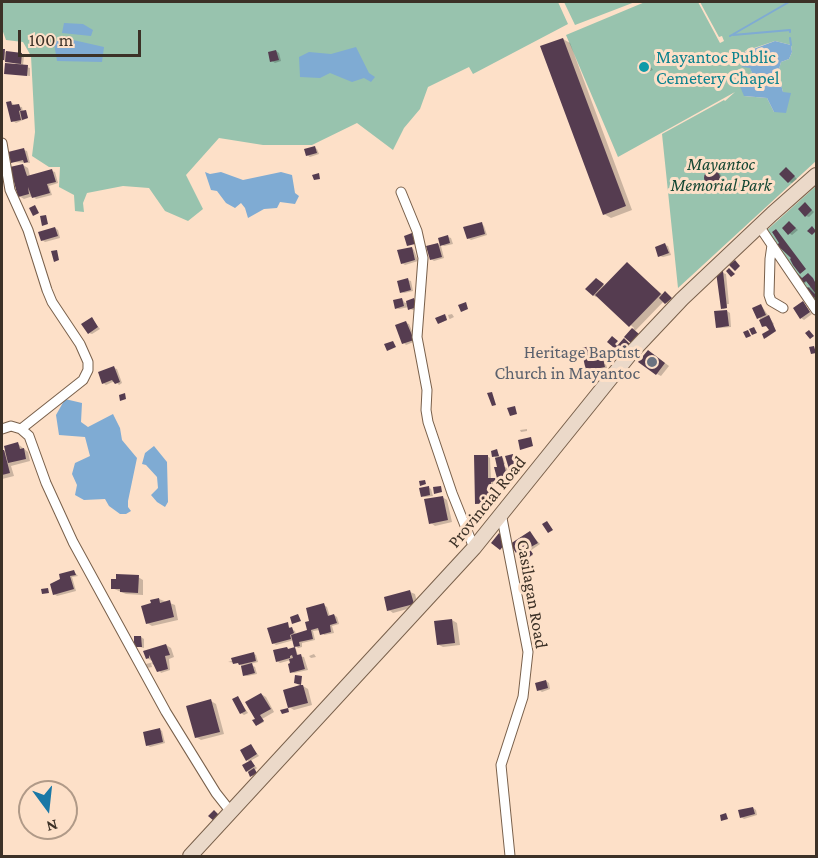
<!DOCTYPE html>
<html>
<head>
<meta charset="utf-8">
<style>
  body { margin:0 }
  #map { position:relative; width:818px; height:858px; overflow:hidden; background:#fde0c8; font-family:"Crimson Pro",serif }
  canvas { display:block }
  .frame { position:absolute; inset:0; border:3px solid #3c3127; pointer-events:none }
  .north { position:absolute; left:18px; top:780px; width:60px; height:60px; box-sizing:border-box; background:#fde0c8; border:2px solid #b09a88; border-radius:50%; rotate:165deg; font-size:16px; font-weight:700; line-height:24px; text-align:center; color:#3c3127 }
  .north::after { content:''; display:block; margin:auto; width:21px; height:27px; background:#1a78a6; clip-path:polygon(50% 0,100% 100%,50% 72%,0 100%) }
  .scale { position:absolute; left:18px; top:30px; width:123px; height:27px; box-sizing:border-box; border:3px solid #3c3127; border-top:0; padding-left:8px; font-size:18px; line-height:21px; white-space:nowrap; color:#3c3127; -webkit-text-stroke:4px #fde0c8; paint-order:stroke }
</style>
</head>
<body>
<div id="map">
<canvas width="818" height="858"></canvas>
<div class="frame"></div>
<div class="north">N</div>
<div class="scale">100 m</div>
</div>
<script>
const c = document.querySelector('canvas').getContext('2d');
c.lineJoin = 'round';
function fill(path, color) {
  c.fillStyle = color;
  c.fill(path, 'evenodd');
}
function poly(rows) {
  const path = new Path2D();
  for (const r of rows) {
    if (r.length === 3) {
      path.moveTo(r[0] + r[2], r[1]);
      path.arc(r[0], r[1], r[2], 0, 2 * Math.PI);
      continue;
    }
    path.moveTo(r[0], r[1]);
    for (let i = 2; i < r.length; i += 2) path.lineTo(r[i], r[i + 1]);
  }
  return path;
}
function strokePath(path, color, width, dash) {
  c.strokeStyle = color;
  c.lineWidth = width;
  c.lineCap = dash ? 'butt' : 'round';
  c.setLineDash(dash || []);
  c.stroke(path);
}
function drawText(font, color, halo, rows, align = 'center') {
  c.font = font + ' "Crimson Pro",serif';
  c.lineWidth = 6;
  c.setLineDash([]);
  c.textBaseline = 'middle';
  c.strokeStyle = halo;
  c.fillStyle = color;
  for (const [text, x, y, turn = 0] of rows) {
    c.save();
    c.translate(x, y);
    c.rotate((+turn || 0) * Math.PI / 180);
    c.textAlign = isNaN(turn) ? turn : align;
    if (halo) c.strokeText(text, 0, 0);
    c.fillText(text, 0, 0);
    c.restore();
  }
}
const green = poly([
  [2,2,558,2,568,24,473,74,469,67,428,87,420,109,404,128,393,150,357,123,312,145,263,145,219,138,186,175,203,209,188,221,165,211,149,188,123,186,87,193,83,203,84,212,75,211,74,195,59,187,60,167,49,167,32,156,35,132,31,56,23,42,6,40,2,29],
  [564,2,635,2,575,25],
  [645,2,698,2,720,43,724,41,722,36,719,37,700,2,816,2,816,161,678,288,662,134,724,100,725,101,735,92,618,157,566,35],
  [775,41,791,45,792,52,789,59,781,62,778,73,783,92,774,112,767,98,744,96,752,73,745,51],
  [816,186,816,303,766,231]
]);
const water = poly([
  [64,23,83,24,93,30,91,36,62,33],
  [60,37,104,47,102,62,57,61,54,43],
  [775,41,791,45,792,52,789,59,781,62,778,73,783,92,791,93,786,113,774,112,767,98,744,96,739,84,752,73,750,68,742,67,740,54],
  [356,47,369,73,375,77,371,82,364,78,352,82,330,73,320,78,300,77,299,57,309,52,331,54],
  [205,172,210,174,221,172,243,180,281,172,292,175,295,193,299,196,295,204,280,202,277,208,264,209,248,218,245,208,241,203,235,208,226,203,217,191,211,190],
  [65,399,82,403,81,422,88,427,113,414,120,428,122,440,137,458,128,501,128,507,131,511,126,514,120,514,109,506,105,499,84,500,75,495,77,485,72,474,75,463,90,456,85,437,59,435,56,415],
  [154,446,167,462,168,502,165,507,157,502,151,495,158,488,157,477,146,465,142,464,145,453]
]);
const shadow = poly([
  [563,39,570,43,632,210,611,218,604,214],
  [2,51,24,56,23,66,30,68,30,76,6,73,16,63,2,60],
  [276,51,279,53,281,61,275,63,272,61],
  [648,63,653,70,644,73,641,71],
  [11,102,15,106,22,107,23,112,26,112,28,118,16,123,13,121],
  [315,148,317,149,319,154,310,157,307,155],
  [24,150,27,151,30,163,12,162],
  [23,165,28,168,30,176,52,171,55,172,58,183,49,186,52,195,36,199,33,196,24,199,19,196],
  [789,171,797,179,792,183,789,182],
  [714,179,8],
  [805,204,814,212,809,217,806,216],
  [482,224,484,226,487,235,471,240,468,238],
  [792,225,798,230,792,235,789,233],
  [55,228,58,230,60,238,45,242,42,240],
  [448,237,451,238,453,244,444,246,442,245],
  [438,244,441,246,444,258,434,261,431,259],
  [665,245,668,246,671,255,663,257,660,256],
  [412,248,414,250,418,261,405,265,402,263],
  [627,264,663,295,668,295,674,300,669,305,664,301,635,331,641,337,634,344,626,337,634,328,598,295,596,297,593,295,600,281,605,287],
  [723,273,726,274,729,304,727,304,727,308,723,309],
  [796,275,803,280,809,275,816,285,816,297,815,299,806,290,811,286,807,281,804,284],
  [408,280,411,281,413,291,404,293,401,292],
  [402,299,405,303,414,300,417,302,419,309,412,310,409,307,399,309,396,308],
  [803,303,812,314,804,320,801,318],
  [761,305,774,324,773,325,776,331,766,338,764,334,771,331,769,327,764,326,754,308],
  [727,311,730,313,731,327,720,328,717,327],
  [452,314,454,317,450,319,446,316,447,320,440,323,445,316,449,318,448,315],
  [92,319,100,329,92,334,89,333],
  [406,323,409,324,416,341,406,345,404,343],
  [596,346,599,348,600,356,604,357,607,368,590,372,587,370],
  [653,354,669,366,661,376,657,374],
  [114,368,117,369,122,383,119,385,115,381,106,385,103,383],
  [527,429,527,431,521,432,520,430],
  [18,444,28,452,30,461,11,466,14,476,2,479,2,452],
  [497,451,500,458,503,458,505,464,501,465,507,468,510,481,502,483,500,481,502,467,498,465,493,452],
  [513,455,516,463,520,464,522,471,514,473,511,471],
  [487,456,490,458,491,479,496,482,496,505,482,506,477,503],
  [428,487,431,489,433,496,425,497,422,496],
  [442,497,447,500,452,522,435,526,431,523],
  [530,533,540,544,530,551,533,555,528,558,524,552,520,554,517,552],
  [74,572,78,576,72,577,76,591,57,596,54,594,62,580],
  [138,577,143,580,143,595,126,594,112,588],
  [410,592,415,594,418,606,393,613,389,610],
  [159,599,175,605,178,620,152,626,147,623,153,604],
  [324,605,327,607,330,617,334,615,337,617,339,624,332,626,334,633,324,635,320,630,313,631,315,640,302,643,302,647,298,648,296,646,294,640,276,645,273,643,287,624,291,629,295,631,296,635,309,631,311,622],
  [452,620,457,623,460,645,443,647,439,645],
  [141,637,144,639,144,648,136,646],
  [166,645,171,648,174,657,169,659,170,670,161,673,157,667,151,663,152,667,147,668,146,664,154,662,147,658,145,652],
  [287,648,290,650,296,649,298,656,304,657,308,670,294,673,291,672,291,660,280,663,277,661],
  [254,654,256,655,258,662,250,664,255,667,257,674,247,676,244,675,240,663,228,662],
  [314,654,316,657,311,658,309,656],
  [546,681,549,683,550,689,542,692,539,690],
  [303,686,308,689,312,705,294,710,289,707],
  [261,694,266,697,274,712,262,719,264,722,258,725],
  [238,698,248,713,244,715,241,713],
  [211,701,216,704,224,734,201,740,196,737],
  [159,729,162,731,165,743,150,747,147,745],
  [251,746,259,756,250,761,257,768,255,770,257,773,252,776,247,771,250,762,247,760],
  [753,808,756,810,757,815,744,819,741,817]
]);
const stream = poly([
  [733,35,790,30,790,32],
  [730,36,789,2],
  [790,38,791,45]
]);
const building = poly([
  [563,38,626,206,603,215,540,46],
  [2,49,5,49,4,60,2,60],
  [276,50,279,60,270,62,268,52],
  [6,51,22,53,21,64,5,62],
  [648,61,651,68,640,72,637,66],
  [5,63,28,65,27,76,4,74],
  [11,101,12,105,19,104,21,110,19,111,21,120,11,122,6,102],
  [26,110,28,118,22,120,20,111],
  [315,146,317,153,306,156,304,149],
  [24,148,28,162,24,163,23,160,11,163,8,152],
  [23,164,27,176,52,169,56,182,47,184,50,193,32,198,28,187,29,194,18,197,10,167],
  [786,167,795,176,788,183,779,174],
  [712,178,8],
  [319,173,320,179,314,180,312,175],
  [805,202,812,210,805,217,798,209],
  [35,205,39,213,33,216,29,208],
  [46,215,48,224,42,226,40,216],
  [789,221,796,228,788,235,782,228],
  [482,222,485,234,467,239,463,227],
  [812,226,816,231,812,235,807,231],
  [55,227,58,236,41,241,38,232],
  [776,229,806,269,800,274,793,265,790,259,791,258,777,245,779,243,772,232],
  [412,233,415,244,407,246,404,236],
  [448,235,450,243,440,246,438,238],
  [438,243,442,257,430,260,426,246],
  [665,243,669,253,658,257,655,247],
  [412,247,415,260,401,264,397,250],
  [57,250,59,260,54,262,51,251],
  [735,260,740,266,735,271,729,265],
  [627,262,661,294,629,327,595,295],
  [729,268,735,274,731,277,726,271],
  [723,271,727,308,721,309,716,272],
  [797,273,802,278,808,273,813,278,816,284,816,294,806,281,802,284,794,275],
  [408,278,411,290,400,293,397,281],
  [596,278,604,284,593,296,585,289],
  [808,287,816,295,813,300,804,290],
  [665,291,672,298,665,304,659,298],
  [402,298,404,306,395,309,393,300],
  [414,298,417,307,408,310,406,301],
  [803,301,810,312,800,319,793,308],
  [466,302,468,309,461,312,458,305],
  [761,304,766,315,757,319,752,308],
  [727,310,729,326,716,328,714,311],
  [445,314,447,320,438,324,435,318],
  [769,315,776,331,764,339,762,334,769,330,766,326,762,327,759,320],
  [92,317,98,327,88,334,81,324],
  [406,321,414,340,402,344,395,325],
  [754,327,757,333,752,335,749,329],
  [632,328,639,334,631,343,624,337],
  [748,330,751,336,746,338,743,332],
  [809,330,814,336,810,339,805,333],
  [612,336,618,341,615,344,617,346,624,338,630,344,624,351,620,347,614,354,610,350,613,347,607,342],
  [393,341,396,347,387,351,384,344],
  [596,345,598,355,602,354,605,367,586,371,581,348],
  [814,346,816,353,811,354,809,347],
  [648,350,665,363,656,375,638,362],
  [114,366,120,382,115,384,112,380,102,384,98,372],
  [492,392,496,405,492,406,487,393],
  [125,393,126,399,120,401,119,395],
  [515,406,517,414,510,416,507,408],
  [531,437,533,446,520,450,518,440],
  [18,442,20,449,24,448,26,459,8,463,4,446],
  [497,449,499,456,492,457,491,451],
  [2,450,4,450,10,473,2,475],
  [513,454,520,470,510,472,505,456],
  [474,455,488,455,488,478,495,478,496,481,491,482,492,503,475,504],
  [502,456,508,480,498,482,494,467,497,467,495,458],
  [425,480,426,484,420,486,419,481],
  [429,486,430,495,421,497,419,488],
  [441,486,442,492,434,494,433,487],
  [443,496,448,520,429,524,424,499],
  [547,521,553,530,548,533,542,524],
  [530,531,538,543,529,548,533,554,527,559,523,553,527,551,525,548,516,553,510,544],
  [499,533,504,538,501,541,505,544,500,550,491,543],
  [74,570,76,575,70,576,74,589,53,595,50,584,60,579,59,574],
  [116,574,139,575,138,593,120,592,120,589,111,589,111,579,116,579],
  [48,588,49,593,42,594,41,589],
  [410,590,414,604,387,611,384,597],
  [159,598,160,603,170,600,174,617,146,624,141,606,151,603,150,600],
  [324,603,328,616,334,614,337,623,330,625,331,632,320,635,318,628,311,630,313,639,299,642,300,646,294,647,291,635,307,630,305,622,309,621,306,608],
  [298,614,301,621,292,624,290,617],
  [452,619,455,643,437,645,434,621],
  [288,622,289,628,292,627,294,633,290,635,291,639,272,644,267,628],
  [134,636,141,636,142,647,134,647],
  [166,644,170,655,165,656,168,669,157,672,149,655,149,658,146,659,143,651],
  [287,647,288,649,295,647,297,655,301,654,305,669,290,673,288,664,290,663,289,659,293,658,292,655,290,656,290,658,276,662,273,650],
  [254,652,256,661,239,665,238,663,233,664,231,658],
  [252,663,255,673,243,676,241,666],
  [295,675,302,676,301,685,294,683],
  [546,680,548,688,537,691,535,683],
  [300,685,303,685,308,703,288,708,283,690],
  [261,693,271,709,260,715,264,721,256,726,252,720,255,719,245,702],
  [238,696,246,711,240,714,232,699],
  [211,699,220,732,195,738,186,706],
  [288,708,289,712,282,714,280,710],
  [160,728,163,742,146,746,143,732],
  [251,744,257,754,246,761,240,750],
  [251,760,255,766,246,772,242,765],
  [254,768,257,773,250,777,248,772],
  [753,807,755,814,740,818,738,810],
  [214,810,219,815,214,821,208,816],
  [726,813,728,819,721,821,720,815]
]);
const street = poly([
  [2,143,10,190,28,230,47,290,52,302,80,344,88,362,88,370,83,380,21,429],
  [401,192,417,231,423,258,417,337,427,390,426,410,428,422,452,493,474,548],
  [759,226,816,310],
  [772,245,770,259,769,295,771,301,783,308],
  [2,429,11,426,21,429,29,436,46,483,73,542,166,712,216,793,231,812],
  [501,513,528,652,523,697,501,765,510,856]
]);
const secondary = poly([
  [190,856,474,548,631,353,682,299,772,214,816,175]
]);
const markers = [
  [644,67,6,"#0f9aa8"],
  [652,362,6,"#6b7280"]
];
const cultureNames = [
  ["Mayantoc Public",656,57],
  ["Cemetery Chapel",656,78]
];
const parkNames = [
  ["Mayantoc",721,164],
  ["Memorial Park",721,185]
];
const worshipNames = [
  ["Heritage Baptist",640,352],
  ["Church in Mayantoc",640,373]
];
const streetNames = [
  ["Provincial Road",487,502,-51],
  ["Casilagan Road",532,594,80]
];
fill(green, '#98c3ae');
fill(water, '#7fabd3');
fill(shadow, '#0003');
strokePath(stream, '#7fabd3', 2);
fill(building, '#553c50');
strokePath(street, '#79604b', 11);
strokePath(secondary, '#79604b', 16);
strokePath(street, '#fff', 9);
strokePath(secondary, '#ebd9c9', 14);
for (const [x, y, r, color] of markers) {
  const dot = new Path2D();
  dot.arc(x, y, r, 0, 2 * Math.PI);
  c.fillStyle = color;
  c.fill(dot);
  strokePath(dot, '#fde0c8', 2);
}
drawText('18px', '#0d838f', '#fde0c8', cultureNames, 'left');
drawText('italic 18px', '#154733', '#fde0c8', parkNames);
drawText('18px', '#5b616d', '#fde0c8', worshipNames, 'right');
drawText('18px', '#3c3127', '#fde0c8', streetNames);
</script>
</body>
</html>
